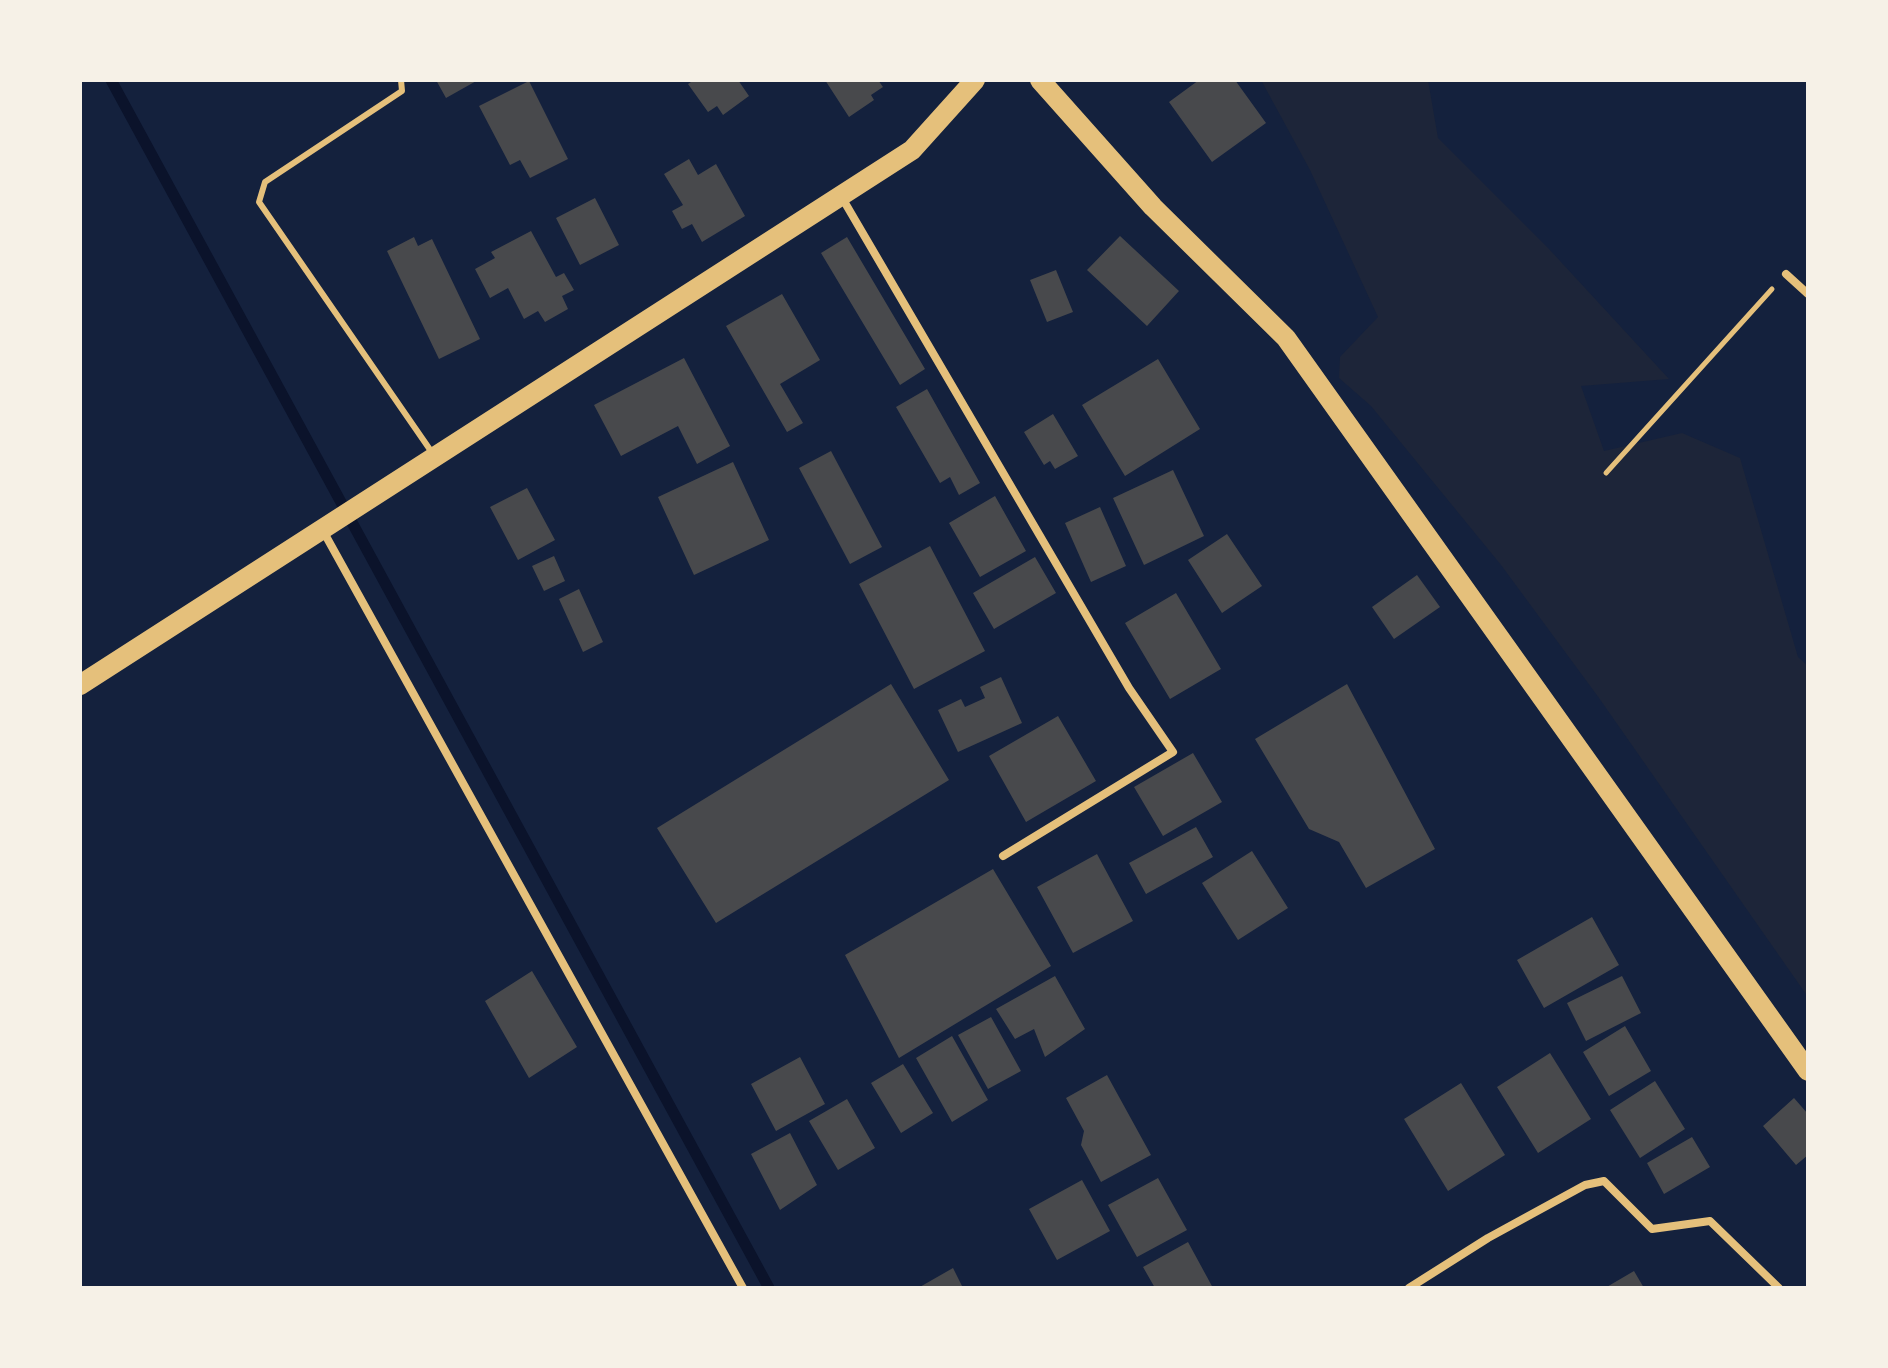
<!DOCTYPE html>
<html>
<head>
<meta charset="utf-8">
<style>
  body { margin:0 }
  #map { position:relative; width:1888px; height:1368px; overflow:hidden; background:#14213d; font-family:"Open Sans",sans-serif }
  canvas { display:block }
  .frame { position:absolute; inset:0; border:82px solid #f6f1e7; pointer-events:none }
</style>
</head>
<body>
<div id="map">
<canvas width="1888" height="1368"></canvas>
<div class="frame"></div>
</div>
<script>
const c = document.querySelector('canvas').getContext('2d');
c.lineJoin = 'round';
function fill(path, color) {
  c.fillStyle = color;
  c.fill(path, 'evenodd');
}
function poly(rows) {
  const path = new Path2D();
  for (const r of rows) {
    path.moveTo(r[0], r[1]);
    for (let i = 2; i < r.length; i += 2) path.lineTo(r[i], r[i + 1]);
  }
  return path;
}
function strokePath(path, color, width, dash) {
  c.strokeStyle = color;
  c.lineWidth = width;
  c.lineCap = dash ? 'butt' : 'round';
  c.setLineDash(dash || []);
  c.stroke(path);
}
const green = poly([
  [1261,80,1428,80,1438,138,1549,249,1669,379,1581,386,1604,451,1682,433,1740,458,1798,657,1808,666,1808,997,1599,698,1501,565,1371,406,1339,378,1340,357,1378,317,1310,170]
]);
const stream = poly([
  [111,80,769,1288]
]);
const building = poly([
  [436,80,478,80,446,98],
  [694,80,738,80,749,96,723,115,717,106,708,112,688,84],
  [825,80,878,80,883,87,871,95,874,100,849,117],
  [1199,80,1235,80,1266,123,1212,162,1169,102],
  [529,81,568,159,530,178,520,160,510,165,479,106],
  [689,159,698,175,716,164,745,216,702,242,692,224,682,229,672,211,683,205,664,174],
  [595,198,619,245,580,265,556,218],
  [531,231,556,277,564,273,574,290,562,296,568,309,545,322,538,311,524,319,508,288,490,298,475,269,495,258,491,252],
  [1120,236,1179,291,1147,326,1087,270],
  [414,237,418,246,432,239,480,339,439,359,387,251],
  [847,237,925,369,900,385,821,253],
  [1056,270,1073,312,1047,322,1030,280],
  [782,294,820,360,780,384,803,423,787,432,726,326],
  [684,358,730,446,697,464,678,426,621,456,594,405],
  [1158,359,1200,429,1125,476,1082,405],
  [927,389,980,483,959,495,950,477,940,483,896,407],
  [1053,414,1078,456,1055,469,1050,461,1044,465,1024,432],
  [831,451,882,547,850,564,799,468],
  [733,462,769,540,694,575,658,497],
  [1173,470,1204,536,1144,565,1113,498],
  [527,488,555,540,518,560,490,507],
  [995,496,1026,551,980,577,949,523],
  [1100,507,1126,566,1091,582,1065,523],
  [1227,534,1262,586,1222,613,1188,560],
  [930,546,985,651,914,689,859,584],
  [554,556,565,581,544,591,532,566],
  [1035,557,1056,593,994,629,973,593],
  [1417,575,1440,607,1394,639,1372,607],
  [579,589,603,642,583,652,559,599],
  [1176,593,1221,669,1170,699,1125,623],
  [1001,677,1022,723,958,752,938,710,961,699,965,707,985,698,980,687],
  [891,684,949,780,716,923,657,828],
  [1347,684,1435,849,1366,888,1339,842,1309,829,1255,739],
  [1058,716,1096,781,1026,822,989,756],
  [1193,753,1222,802,1163,836,1134,787],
  [1196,827,1213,857,1146,894,1129,863],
  [1252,851,1288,908,1238,940,1202,883],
  [1097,854,1133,921,1073,953,1037,887],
  [993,869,1051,966,899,1058,845,955],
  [1592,917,1619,965,1544,1008,1517,960],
  [532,971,577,1047,529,1078,485,1001],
  [1055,976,1085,1029,1045,1057,1034,1029,1015,1039,996,1009],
  [1622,976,1641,1013,1586,1041,1567,1003],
  [991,1017,1021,1071,988,1089,958,1035],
  [1625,1026,1651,1071,1609,1096,1583,1052],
  [952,1036,988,1100,952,1122,916,1058],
  [1550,1053,1591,1119,1538,1153,1497,1087],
  [800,1057,825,1104,776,1131,751,1084],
  [903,1064,933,1113,901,1133,871,1083],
  [1107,1075,1151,1155,1101,1182,1081,1145,1084,1131,1066,1098],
  [1655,1081,1685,1129,1640,1158,1610,1110],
  [1461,1083,1505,1155,1448,1191,1404,1119],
  [1794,1098,1808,1114,1808,1155,1796,1165,1763,1126],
  [847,1099,875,1148,838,1170,809,1121],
  [790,1133,817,1185,780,1210,751,1154],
  [1692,1137,1710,1167,1664,1194,1647,1163],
  [1158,1178,1187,1230,1137,1257,1108,1205],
  [1082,1180,1110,1231,1057,1260,1029,1209],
  [1188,1242,1213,1288,1155,1288,1143,1267],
  [953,1268,963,1288,918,1288],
  [1634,1271,1644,1288,1605,1288]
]);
const path = poly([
  [1606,473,1772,289]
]);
const service = poly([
  [401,80,402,91,265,182,259,202,433,454]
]);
const minor = poly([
  [841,196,1129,688,1173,752,1003,856],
  [1786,274,1808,294],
  [322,529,743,1288],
  [1409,1288,1488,1238,1585,1185,1604,1181,1652,1229,1710,1221,1779,1288]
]);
const primary = poly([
  [1040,80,1153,207,1286,338,1808,1071],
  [80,685,912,150,975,80]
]);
fill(green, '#1d2539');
strokePath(stream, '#0b132b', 11);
fill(building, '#48494c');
strokePath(path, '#e5c07b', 5);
strokePath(service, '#e5c07b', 6);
strokePath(minor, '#e5c07b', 8);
strokePath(primary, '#e5c07b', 20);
</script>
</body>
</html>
